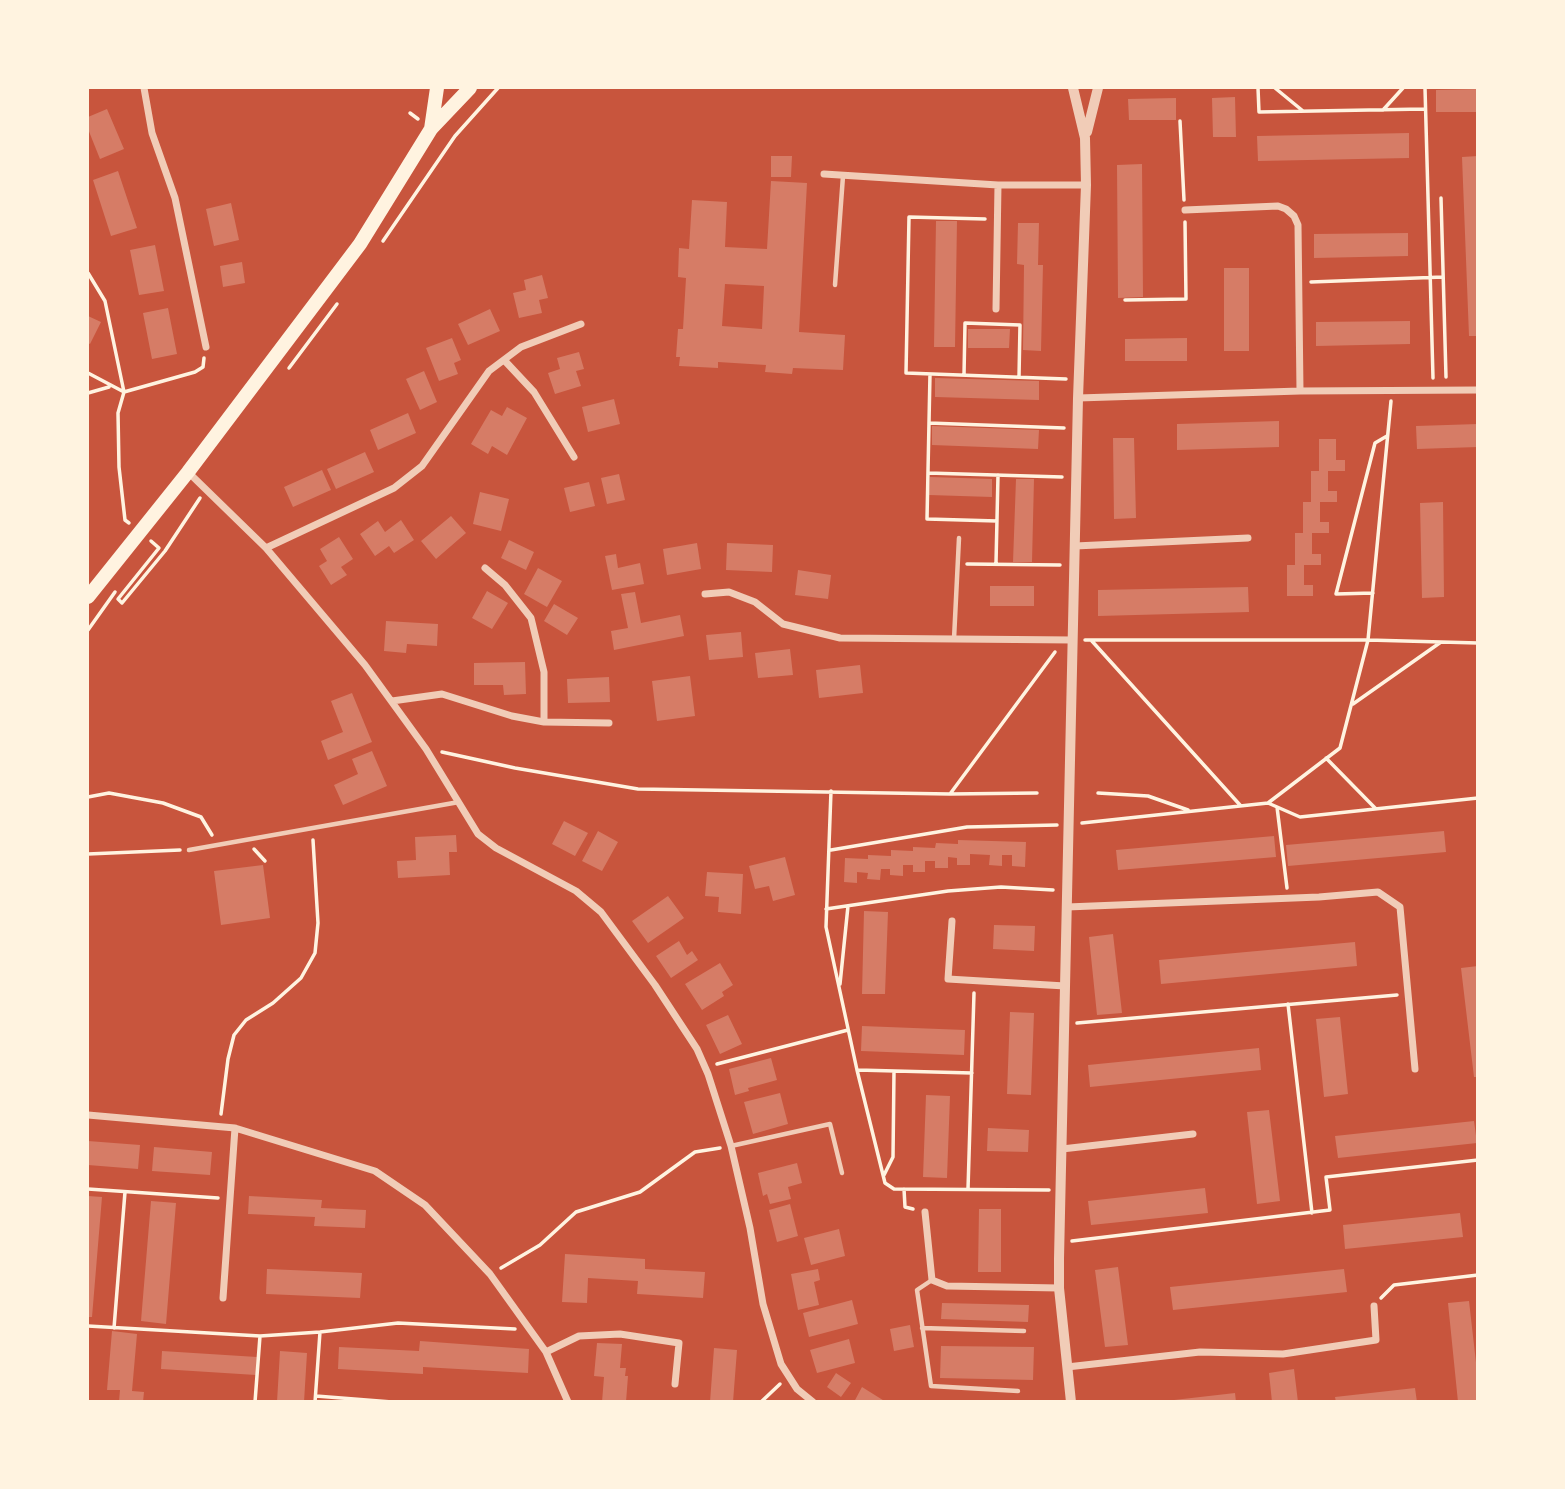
<!DOCTYPE html>
<html>
<head>
<meta charset="utf-8">
<style>
  body { margin:0 }
  #map { position:relative; width:1565px; height:1489px; overflow:hidden; background:#c8553d; font-family:"PT Sans Narrow",sans-serif }
  canvas { display:block }
  .frame { position:absolute; inset:0; border:89px solid #fff3e0; pointer-events:none }
</style>
</head>
<body>
<div id="map">
<canvas width="1565" height="1489"></canvas>
<div class="frame"></div>
</div>
<script>
const c = document.querySelector('canvas').getContext('2d');
c.lineJoin = 'round';
function fill(path, color) {
  c.fillStyle = color;
  c.fill(path, 'evenodd');
}
function poly(rows) {
  const path = new Path2D();
  for (const r of rows) {
    path.moveTo(r[0], r[1]);
    for (let i = 2; i < r.length; i += 2) path.lineTo(r[i], r[i + 1]);
  }
  return path;
}
function strokePath(path, color, width, dash) {
  c.strokeStyle = color;
  c.lineWidth = width;
  c.lineCap = dash ? 'butt' : 'round';
  c.setLineDash(dash || []);
  c.stroke(path);
}
const building = poly([
  [1478,89,1478,112,1436,112,1436,90],
  [1235,97,1236,137,1213,137,1212,98],
  [1176,98,1176,120,1129,120,1128,99],
  [107,109,124,149,100,159,88,129,88,117],
  [1409,133,1409,158,1258,161,1257,136],
  [771,156,792,156,791,177,771,177],
  [1478,156,1478,336,1469,336,1462,157],
  [1142,164,1143,297,1118,298,1117,165],
  [118,171,137,228,111,236,93,180],
  [771,181,807,183,799,332,845,335,843,370,793,368,792,374,765,372,766,365,718,362,718,368,679,366,680,357,676,357,678,329,683,329,686,278,678,277,679,248,689,249,692,200,727,202,725,247,767,249],
  [725,284,764,286,762,329,722,326],
  [231,203,239,240,214,246,206,209],
  [936,221,957,221,955,347,934,347],
  [1018,223,1039,223,1038,265,1043,265,1041,351,1023,350,1024,265,1017,264],
  [1408,233,1408,256,1314,258,1314,234],
  [155,245,164,291,139,295,130,250],
  [242,262,245,283,223,287,220,266],
  [1224,268,1249,268,1249,351,1224,351],
  [542,275,548,298,539,300,542,313,519,318,513,293,526,290,524,280],
  [168,308,177,354,152,359,143,313],
  [490,309,500,331,468,345,458,324],
  [88,316,101,322,90,344,88,343],
  [1410,321,1410,344,1316,346,1316,322],
  [968,329,1010,329,1009,348,968,348],
  [452,338,461,360,454,363,458,374,439,381,426,348],
  [1187,338,1187,361,1125,361,1125,339],
  [579,352,584,369,576,371,581,386,555,394,548,373,560,369,557,358],
  [424,371,437,402,420,410,406,379],
  [935,378,1039,381,1039,400,935,397],
  [614,399,620,424,588,432,582,407],
  [507,407,527,418,507,455,492,446,488,454,471,444,491,410,502,416],
  [408,413,416,433,378,450,370,430],
  [1279,421,1279,447,1177,450,1177,424],
  [1478,424,1478,447,1417,449,1416,426],
  [932,426,1039,430,1038,449,932,445],
  [1113,438,1134,438,1136,518,1114,519],
  [1319,439,1336,439,1336,460,1345,460,1345,471,1328,471,1328,491,1337,491,1337,502,1320,502,1320,522,1329,522,1329,533,1312,533,1312,554,1321,554,1321,565,1304,565,1304,585,1313,585,1313,596,1287,596,1287,565,1295,565,1295,533,1303,533,1303,502,1311,502,1311,471,1319,471],
  [365,452,374,472,336,489,327,469],
  [322,470,331,490,293,507,284,487],
  [619,474,625,500,607,504,601,478],
  [930,477,992,479,992,497,929,495],
  [1016,479,1034,479,1032,562,1013,562],
  [589,482,595,506,570,512,564,488],
  [480,492,509,499,501,531,473,524],
  [1443,502,1444,597,1422,598,1420,503],
  [451,516,466,533,436,559,421,541],
  [401,520,414,540,394,553,389,546,375,556,360,534,378,521,385,532],
  [339,537,353,559,341,567,347,575,331,585,319,566,327,561,320,549],
  [509,540,534,552,526,570,501,558],
  [697,543,701,569,667,575,663,549],
  [727,543,773,545,772,572,726,570],
  [616,554,618,568,640,563,644,584,612,590,605,556],
  [538,568,562,581,547,607,524,594],
  [798,570,831,575,828,599,795,595],
  [990,586,1034,586,1034,606,990,606],
  [1248,587,1249,612,1098,616,1098,590],
  [487,591,508,603,492,629,472,618],
  [635,592,641,623,680,615,684,636,614,650,611,631,628,628,621,594],
  [554,604,578,618,567,635,544,621],
  [386,621,438,624,437,646,407,644,406,653,384,651],
  [741,632,743,657,709,660,706,635],
  [790,649,793,675,758,678,755,653],
  [525,662,526,694,504,695,503,685,474,685,474,663],
  [860,665,863,693,819,698,816,670],
  [690,676,695,716,657,721,652,681],
  [609,677,610,702,568,703,567,679],
  [352,693,372,742,328,760,321,741,343,732,331,701],
  [372,751,387,786,343,805,334,785,358,774,352,759],
  [564,821,588,833,575,856,552,844],
  [598,831,618,842,602,871,582,861],
  [1444,831,1446,852,1288,866,1286,845],
  [456,835,457,852,449,852,450,875,398,878,397,861,416,860,415,837],
  [1274,836,1276,857,1118,870,1116,850],
  [958,840,1026,842,1025,867,1012,866,1012,855,1002,855,1002,866,989,865,990,855,970,854,970,865,957,865,957,858,948,857,948,868,935,868,935,861,925,861,925,872,913,872,913,865,903,865,903,876,890,875,890,869,881,869,880,880,867,879,868,873,857,872,857,883,844,882,845,858,868,859,868,855,891,856,891,850,913,851,913,847,935,848,936,843,958,844],
  [785,857,795,895,773,901,769,886,755,889,749,866],
  [263,865,270,918,221,925,214,871],
  [707,872,743,874,741,914,718,912,719,897,705,896],
  [668,896,684,918,648,943,632,921],
  [864,911,888,912,885,994,862,994],
  [994,925,1035,926,1034,951,993,949],
  [1113,934,1122,1013,1097,1015,1089,937],
  [679,941,687,955,692,951,698,960,671,978,656,956],
  [1355,942,1357,966,1161,984,1159,960],
  [720,963,733,985,722,992,724,996,702,1010,685,984],
  [1478,966,1478,1077,1474,1077,1461,968],
  [1010,1012,1034,1013,1031,1095,1007,1094],
  [728,1015,742,1044,720,1054,706,1025],
  [1340,1017,1348,1094,1324,1097,1316,1019],
  [862,1026,965,1030,964,1055,861,1051],
  [1259,1048,1261,1070,1090,1087,1088,1065],
  [771,1058,777,1080,748,1088,749,1091,735,1095,729,1069],
  [780,1093,788,1124,753,1134,744,1102],
  [926,1095,950,1096,947,1178,923,1177],
  [1269,1110,1280,1201,1257,1204,1247,1112],
  [1474,1121,1477,1143,1338,1158,1335,1136],
  [988,1128,1029,1130,1028,1152,987,1151],
  [88,1141,140,1145,138,1169,88,1165],
  [154,1147,212,1152,210,1175,152,1171],
  [797,1163,802,1183,788,1187,791,1199,770,1204,767,1194,763,1196,758,1173],
  [1205,1188,1208,1213,1091,1225,1088,1201],
  [88,1196,102,1197,92,1317,88,1317],
  [249,1196,322,1200,321,1208,366,1210,365,1228,314,1226,315,1217,248,1214],
  [151,1201,176,1203,166,1324,141,1321],
  [790,1204,798,1236,777,1242,769,1210],
  [979,1209,1001,1209,1001,1272,978,1272],
  [1460,1213,1463,1237,1345,1249,1343,1225],
  [839,1229,845,1256,811,1265,804,1238],
  [565,1254,645,1259,645,1269,705,1272,703,1298,637,1294,638,1281,588,1278,587,1303,562,1302],
  [1118,1267,1128,1345,1105,1347,1095,1270],
  [267,1269,362,1273,360,1298,266,1294],
  [818,1269,820,1280,814,1282,819,1305,798,1310,791,1274],
  [1344,1269,1347,1292,1173,1310,1170,1287],
  [852,1300,858,1324,809,1337,803,1313],
  [1469,1301,1478,1380,1478,1402,1458,1402,1448,1303],
  [942,1303,1029,1305,1028,1322,941,1319],
  [910,1325,914,1347,894,1351,890,1329],
  [112,1331,137,1334,132,1391,144,1392,143,1402,119,1402,120,1390,107,1390],
  [849,1339,855,1363,817,1373,810,1350],
  [420,1341,529,1349,528,1373,423,1367,423,1374,338,1369,339,1347,419,1351],
  [597,1343,622,1344,620,1368,626,1368,625,1376,628,1376,626,1402,602,1402,604,1377,594,1376],
  [941,1346,1034,1347,1033,1380,940,1378],
  [714,1348,737,1350,733,1402,710,1402],
  [162,1351,257,1357,256,1375,161,1369],
  [280,1351,307,1353,304,1402,277,1402],
  [1294,1369,1298,1402,1272,1402,1269,1373],
  [836,1373,851,1383,841,1397,827,1387],
  [862,1387,886,1402,854,1402],
  [1415,1388,1417,1402,1336,1402,1335,1397],
  [1235,1393,1236,1402,1174,1402,1174,1400]
]);
const path = poly([
  [1258,88,1259,112,1424,109],
  [1275,88,1303,111],
  [1425,88,1433,378],
  [1383,110,1403,88],
  [410,113,418,119],
  [1180,121,1184,200],
  [1441,198,1446,377],
  [985,219,909,217,906,373,1066,379],
  [383,241,455,136,498,88],
  [88,273,105,301,124,392,195,372,203,367,204,358],
  [1311,282,1443,277],
  [1125,300,1186,299,1185,222],
  [289,368,337,304],
  [88,373,124,392,118,413,119,467,125,520,129,523],
  [930,374,927,519,997,521],
  [964,375,965,323,1020,325,1019,377],
  [88,393,109,387],
  [929,423,1064,428],
  [928,473,1062,477],
  [996,563,998,475],
  [967,564,1060,565],
  [1373,593,1336,594,1375,443,1387,436],
  [122,603,118,599,159,548,151,541],
  [122,603,165,551,200,498],
  [88,630,115,592],
  [1085,640,1368,640,1478,643],
  [1091,640,1240,805],
  [1353,704,1441,642],
  [442,752,515,768,638,789,950,794,1037,793],
  [1326,758,1376,809],
  [831,791,826,927,857,1070,885,1183,894,1189,1049,1190],
  [1098,793,1148,796,1188,810],
  [950,794,1055,652],
  [88,797,109,793,163,803,201,817,212,835],
  [1268,803,1340,748,1368,640,1391,401],
  [1277,807,1287,888],
  [1082,823,1268,803,1300,817,1478,798],
  [254,849,265,861],
  [831,850,967,827,1057,825],
  [88,854,180,850],
  [826,909,948,891,1001,887,1053,890],
  [840,984,848,906],
  [1288,1004,1312,1213],
  [1077,1023,1397,995],
  [717,1064,848,1030],
  [857,1070,972,1073],
  [221,1114,228,1059,234,1035,246,1020,273,1003,301,978,315,953,318,923,313,840],
  [884,1175,893,1157,894,1071],
  [88,1189,218,1198],
  [904,1189,905,1207,913,1209],
  [968,1189,974,993],
  [1072,1241,1330,1210,1326,1177,1478,1160],
  [501,1268,540,1245,576,1212,640,1192,695,1152,720,1148],
  [1381,1298,1394,1285,1478,1275],
  [88,1326,260,1336,320,1332,398,1323,515,1329],
  [114,1328,125,1192],
  [316,1396,392,1402],
  [255,1402,260,1336],
  [315,1402,320,1332],
  [761,1402,780,1384]
]);
const service = poly([
  [835,285,843,176],
  [954,639,959,538],
  [189,850,459,802],
  [731,1146,830,1124,842,1173],
  [932,1280,917,1290,931,1386,1018,1391],
  [922,1328,1024,1331]
]);
const minor = poly([
  [144,88,152,133,175,198,206,347],
  [824,174,998,185,1086,185],
  [1185,210,1278,206,1286,209,1294,216,1298,225,1300,391],
  [996,309,998,185],
  [505,361,534,392,574,457],
  [1078,398,1300,391,1478,390],
  [188,472,266,548,365,665,426,749,478,834,496,848,576,891,601,912,655,985,697,1049,708,1074,731,1146,750,1228,763,1304,781,1364,797,1389,813,1402],
  [1075,546,1248,538],
  [266,548,394,488,422,466,489,371,521,347,581,324],
  [485,568,505,585,531,618,544,672,544,722],
  [705,594,729,592,755,602,783,624,840,638,1073,640],
  [392,701,442,694,512,716,544,722,609,723],
  [1067,907,1319,897,1378,892,1400,907,1415,1069],
  [952,921,948,979,1065,986],
  [88,1115,235,1128,375,1171,425,1205,490,1274,546,1352,568,1402],
  [1062,1149,1193,1134],
  [925,1212,932,1280,947,1286,1059,1288],
  [223,1298,235,1128],
  [546,1352,579,1336,620,1334,679,1343,675,1384],
  [1067,1367,1200,1352,1283,1354,1376,1340,1374,1306]
]);
const tertiary = poly([
  [1087,132,1098,88],
  [1071,1402,1059,1288,1059,1258,1078,398,1086,185,1085,138,1073,88]
]);
const primary = poly([
  [431,129,437,88],
  [88,597,188,472,360,244,431,129,470,88]
]);
fill(building, '#d67c66');
strokePath(path, '#fff3e0', 3.5);
strokePath(service, '#f1ccb7', 4.5);
strokePath(minor, '#f1ccb7', 7);
strokePath(tertiary, '#f1ccb7', 10);
strokePath(primary, '#fff3e0', 14);
</script>
</body>
</html>
